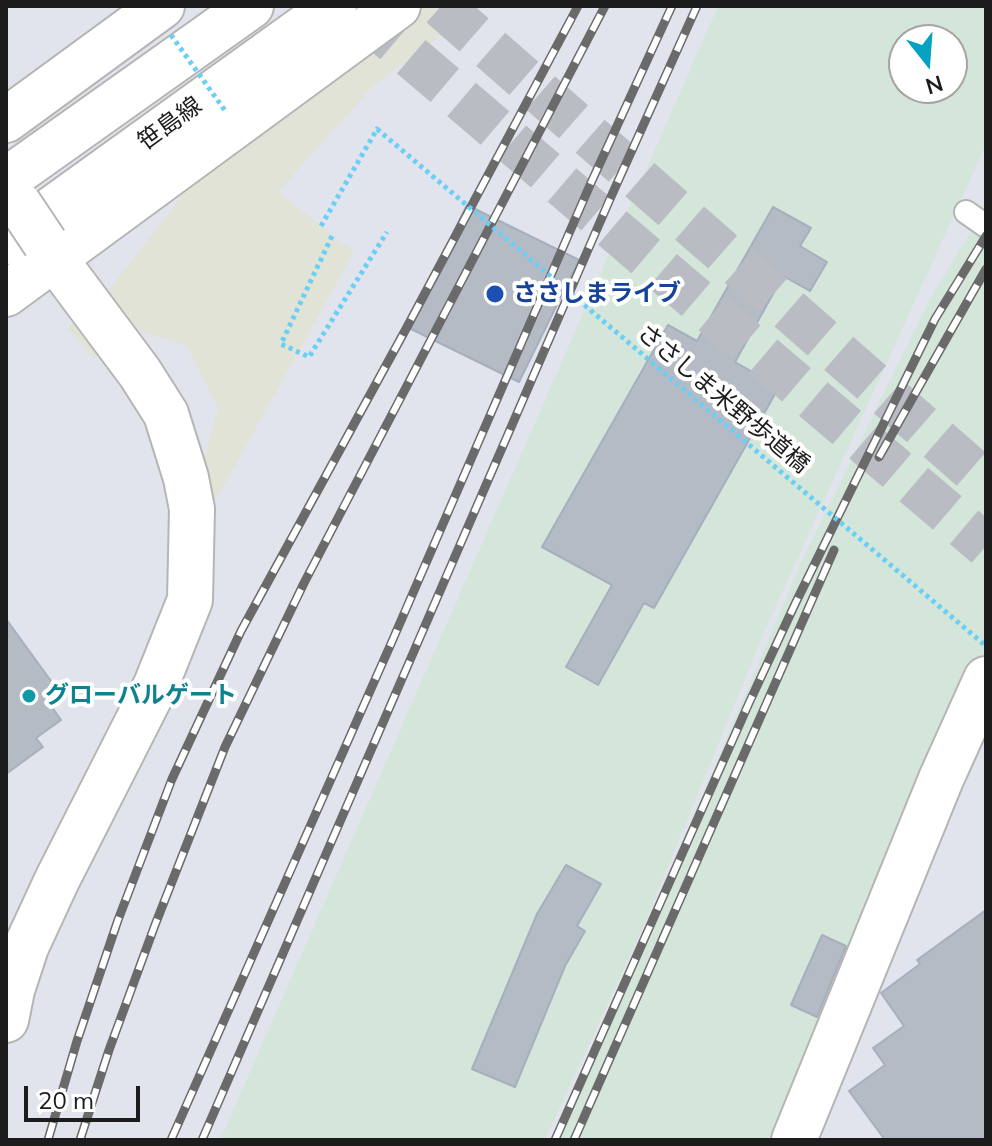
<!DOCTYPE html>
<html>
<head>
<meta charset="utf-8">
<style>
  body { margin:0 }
  #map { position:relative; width:992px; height:1146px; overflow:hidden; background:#e2e4ed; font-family:Mulish,sans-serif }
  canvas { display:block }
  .frame { position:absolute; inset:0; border:8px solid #1c1c1c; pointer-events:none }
  .north { position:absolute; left:888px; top:24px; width:80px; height:80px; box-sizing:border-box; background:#fff; border:2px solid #a4a4a4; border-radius:50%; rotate:163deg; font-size:22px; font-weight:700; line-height:32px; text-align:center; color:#1c1c1c }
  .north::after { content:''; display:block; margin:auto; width:28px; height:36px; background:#06a2c2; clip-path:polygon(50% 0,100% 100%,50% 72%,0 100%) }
  .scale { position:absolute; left:24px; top:1086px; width:116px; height:36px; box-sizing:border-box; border:4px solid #1c1c1c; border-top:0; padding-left:10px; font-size:24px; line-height:28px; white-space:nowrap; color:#1c1c1c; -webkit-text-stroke:6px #fff; paint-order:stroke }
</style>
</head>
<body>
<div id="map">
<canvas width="992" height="1146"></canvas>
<div class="frame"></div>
<div class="north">N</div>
<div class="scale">20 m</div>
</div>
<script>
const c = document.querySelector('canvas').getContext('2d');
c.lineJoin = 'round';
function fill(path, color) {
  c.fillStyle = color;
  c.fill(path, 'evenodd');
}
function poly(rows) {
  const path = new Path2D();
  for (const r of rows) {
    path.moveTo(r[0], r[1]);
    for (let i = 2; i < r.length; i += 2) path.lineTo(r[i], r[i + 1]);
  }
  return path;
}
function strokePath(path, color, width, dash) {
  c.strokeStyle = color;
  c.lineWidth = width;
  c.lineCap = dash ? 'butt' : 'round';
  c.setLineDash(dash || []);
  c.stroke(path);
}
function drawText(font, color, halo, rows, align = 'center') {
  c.font = font + ' Mulish,"Noto Sans JP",sans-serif';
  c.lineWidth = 8;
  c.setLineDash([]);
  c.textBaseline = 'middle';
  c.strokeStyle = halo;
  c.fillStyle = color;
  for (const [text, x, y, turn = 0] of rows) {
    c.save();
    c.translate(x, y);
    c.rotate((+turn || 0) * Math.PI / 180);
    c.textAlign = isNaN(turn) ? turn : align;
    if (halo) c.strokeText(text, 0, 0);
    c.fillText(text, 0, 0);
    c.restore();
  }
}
const industrial = poly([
  [718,6,986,6,986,145,766,628,642,930,545,1140,220,1140],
  [904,40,952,40,952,88,904,88],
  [986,207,986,643,941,753,834,999,768,1140,555,1140,591,1066,690,824,803,558,931,297]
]);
const plaza = poly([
  [416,6,482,6,374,85,278,192,354,252,208,514,200,472,218,408,186,345,132,329,93,358,67,328,102,299,236,126]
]);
const building = poly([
  [467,205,579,260,519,382,407,327,467,205],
  [773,207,811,228,800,246,827,262,810,291,783,276,735,362,779,387,654,608,644,603,598,685,566,667,612,585,542,547,668,325,697,341,773,207],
  [6,619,59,692,47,700,61,720,36,738,43,747,6,774,6,619],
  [566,865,601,884,577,926,585,931,565,966,515,1087,472,1069,537,914,566,865],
  [986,910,986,1140,885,1140,849,1091,885,1065,873,1048,904,1026,881,993,920,964,917,960,986,910],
  [822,935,846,946,817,1017,791,1005,822,935]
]);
const tertiaryTunnel = poly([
  [441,6,986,482],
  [361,14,986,546]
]);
const path = poly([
  [332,236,281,344,309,357,387,232]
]);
const service = poly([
  [966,212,986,226]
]);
const minor = poly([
  [6,120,162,6],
  [6,294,398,6],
  [794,1140,941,779,986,679]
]);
const tertiary = poly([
  [6,180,251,6],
  [6,242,334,6],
  [6,1020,12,990,26,947,57,880,156,685,190,600,192,509,186,478,166,414,140,373,55,259]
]);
const rail = poly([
  [879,457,986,269],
  [48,1140,77,1041,118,920,172,779,241,631,407,327,578,6],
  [80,1140,109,1050,155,925,225,747,304,583,605,6],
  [171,1140,390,646,590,185,672,6],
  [202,1140,610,199,697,6],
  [555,1140,749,703,796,602,935,319,986,236],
  [574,1140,834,550]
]);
const pathBridge = poly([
  [171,35,226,112],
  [321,226,377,129,986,646]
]);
const minorBridge = poly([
  [19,204,45,243]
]);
const markers = [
  [495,294,10,"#1a4fb4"],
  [29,696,8,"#0f9aa8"]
];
const streetNames = [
  ["笹島線",170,124,-36],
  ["ささしま米野歩道橋",723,399,40]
];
const transitNames = [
  ["ささしまライブ",513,294]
];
const cultureNames = [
  ["グローバルゲート",45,696]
];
fill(industrial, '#d4e6da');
fill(plaza, '#e1e3d6');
fill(building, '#b5bbc4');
strokePath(building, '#a5afbe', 2);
strokePath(tertiaryTunnel, '#babcc3', 44, [44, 22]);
strokePath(service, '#b5b5b5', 26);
strokePath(minor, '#b5b5b5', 48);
strokePath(tertiary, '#b5b5b5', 48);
strokePath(path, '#6bcff5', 5, [4, 4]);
strokePath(service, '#fff', 22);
strokePath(minor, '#fff', 44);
strokePath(tertiary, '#fff', 44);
strokePath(rail, '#6a6a6a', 9);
strokePath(rail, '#fff', 6, [18]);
strokePath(minorBridge, '#b5b5b5', 48, []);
strokePath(pathBridge, '#6bcff5', 5, [4, 4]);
strokePath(minorBridge, '#fff', 44);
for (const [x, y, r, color] of markers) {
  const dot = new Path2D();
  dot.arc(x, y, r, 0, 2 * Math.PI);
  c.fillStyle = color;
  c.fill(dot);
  strokePath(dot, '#fff', 3);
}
drawText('24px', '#1c1c1c', '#fff', streetNames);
drawText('bold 24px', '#164399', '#fff', transitNames, 'left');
drawText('bold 24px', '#0d838f', '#fff', cultureNames, 'left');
</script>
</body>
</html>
